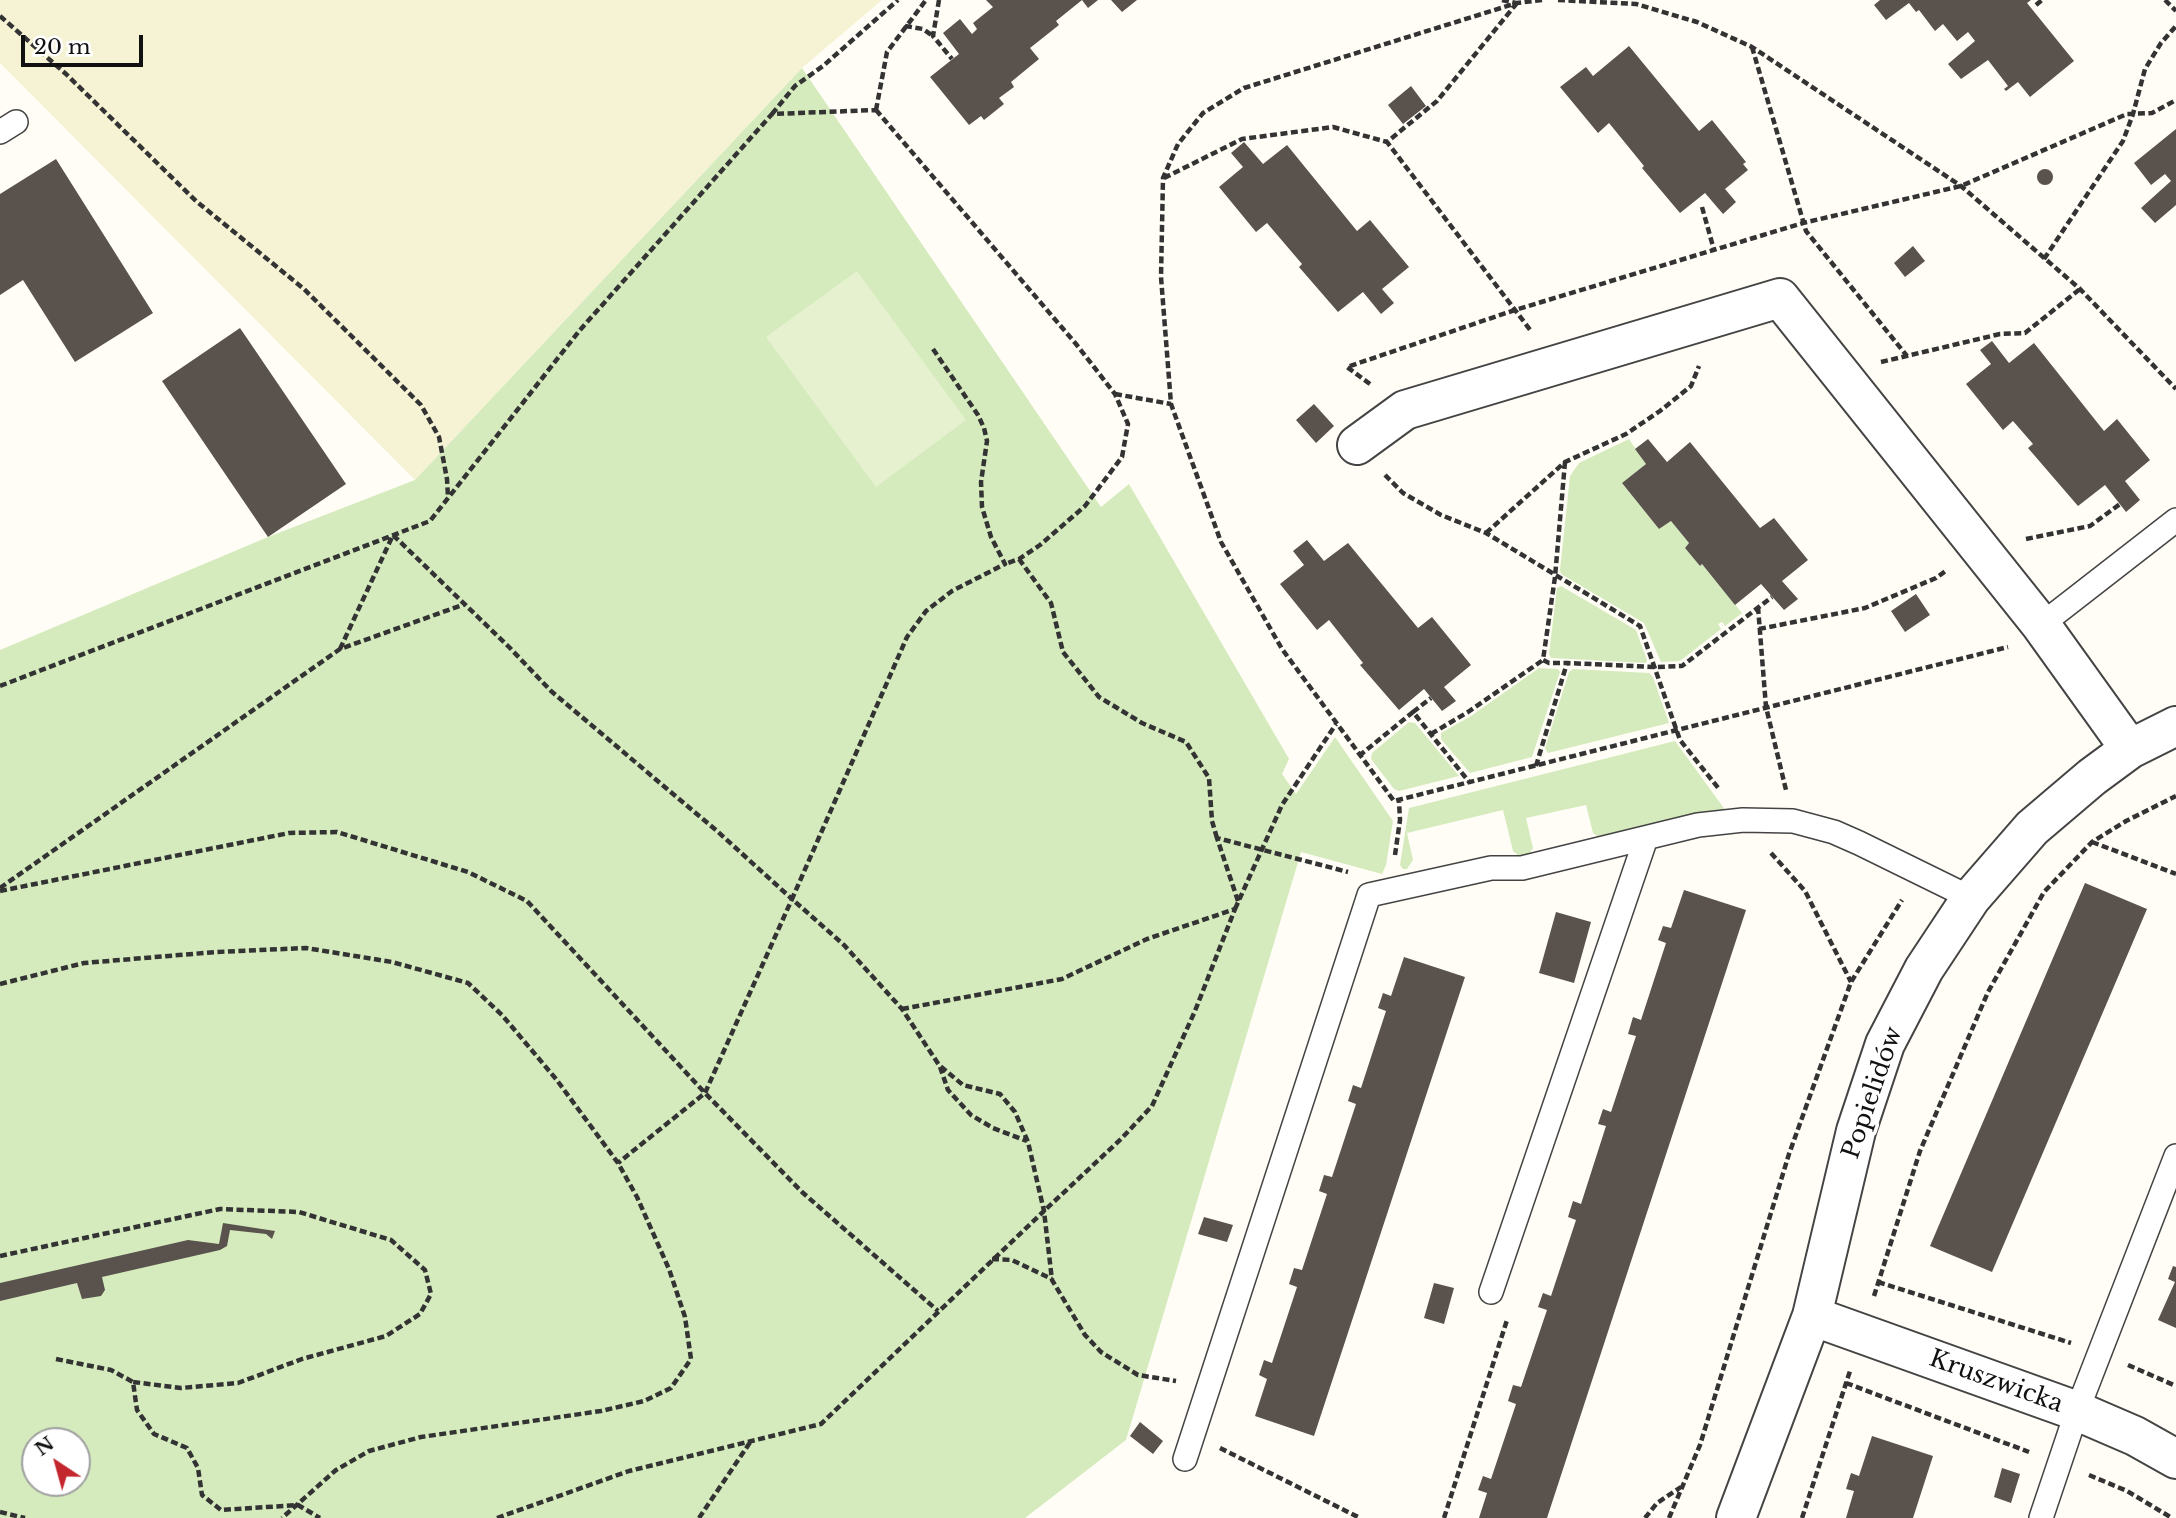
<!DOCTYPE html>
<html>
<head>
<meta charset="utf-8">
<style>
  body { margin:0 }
  #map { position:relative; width:2176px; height:1518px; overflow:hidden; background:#fffdf5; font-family:"Libre Baskerville",serif }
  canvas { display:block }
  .north { position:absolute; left:21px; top:1427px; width:70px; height:70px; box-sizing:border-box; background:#fff; border:2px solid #a0a0a0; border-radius:50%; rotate:324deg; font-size:19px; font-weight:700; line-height:28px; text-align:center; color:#111 }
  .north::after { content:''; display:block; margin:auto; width:24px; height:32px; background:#c4262e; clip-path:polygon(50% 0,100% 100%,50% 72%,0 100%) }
  .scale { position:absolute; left:21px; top:35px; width:122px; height:32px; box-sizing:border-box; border:4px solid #111; border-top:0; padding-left:9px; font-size:21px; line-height:24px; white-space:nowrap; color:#111; -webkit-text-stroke:5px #fff; paint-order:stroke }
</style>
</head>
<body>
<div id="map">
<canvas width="2176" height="1518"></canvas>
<div class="north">N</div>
<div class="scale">20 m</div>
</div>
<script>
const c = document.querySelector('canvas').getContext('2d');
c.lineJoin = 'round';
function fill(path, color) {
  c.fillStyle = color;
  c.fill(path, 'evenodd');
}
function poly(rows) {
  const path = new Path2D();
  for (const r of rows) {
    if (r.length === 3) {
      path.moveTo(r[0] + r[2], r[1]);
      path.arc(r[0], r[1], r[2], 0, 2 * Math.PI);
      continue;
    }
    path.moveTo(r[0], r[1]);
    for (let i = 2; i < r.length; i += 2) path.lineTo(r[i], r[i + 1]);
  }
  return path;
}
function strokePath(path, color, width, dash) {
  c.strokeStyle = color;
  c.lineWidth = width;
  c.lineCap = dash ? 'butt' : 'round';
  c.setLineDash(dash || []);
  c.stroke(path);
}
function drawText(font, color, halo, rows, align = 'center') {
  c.font = font + ' "Libre Baskerville",serif';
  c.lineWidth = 7;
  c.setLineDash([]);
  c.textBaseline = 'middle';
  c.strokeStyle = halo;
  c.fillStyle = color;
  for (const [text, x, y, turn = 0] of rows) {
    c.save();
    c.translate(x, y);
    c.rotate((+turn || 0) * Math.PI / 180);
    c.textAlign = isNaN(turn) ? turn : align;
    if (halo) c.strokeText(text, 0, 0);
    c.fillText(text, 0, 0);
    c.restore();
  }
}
const farmland = poly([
  [0,0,882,0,802,68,415,480,0,63]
]);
const green = poly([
  [802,68,1101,507,1129,484,1289,759,1282,774,1296,794,1335,737,1393,821,1386,865,1382,874,1301,852,1126,1440,1025,1518,0,1518,0,650,268,537,415,480],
  [35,1441,77,1441,77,1483,35,1483],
  [1629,439,1646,464,1622,483,1659,529,1671,521,1689,543,1685,548,1700,566,1702,564,1742,613,1725,626,1722,622,1718,624,1721,629,1680,661,1661,662,1644,623,1561,574,1560,570,1570,476,1579,463],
  [1561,586,1636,630,1647,660,1646,663,1551,658,1549,654,1557,588],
  [1539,668,1558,669,1560,672,1532,757,1470,773,1441,739,1441,733,1471,716],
  [1573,669,1649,673,1653,677,1669,723,1548,753,1545,748,1569,672],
  [1409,722,1415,723,1459,776,1399,791,1394,789,1371,759,1372,753],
  [1675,741,1726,811,1600,838,1593,833,1586,805,1526,818,1533,848,1528,855,1520,857,1513,851,1503,810,1407,833,1413,860,1407,869,1403,869,1400,865,1409,808]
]);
const pitch = poly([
  [857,271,966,420,876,487,766,337]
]);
const building = poly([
  [986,0,1098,0,1088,8,1082,0,1056,21,1059,25,1030,48,1039,59,1011,82,1014,87,999,98,1004,104,984,120,981,116,969,125,930,77,959,54,943,33,960,19,972,34,977,29,973,23,993,7],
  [1111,0,1137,0,1122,12],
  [1880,0,2031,0,2027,3,2074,61,2030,97,2018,82,2006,91,2004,89,2008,86,1988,60,1961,79,1948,64,1975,41,1968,32,1957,41,1943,24,1935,31,1919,10,1916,12,1909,3,1886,20,1874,5],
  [1629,46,1699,131,1712,120,1746,162,1743,164,1748,170,1725,189,1736,202,1723,214,1705,193,1680,213,1642,168,1644,166,1609,123,1598,133,1560,87,1586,67,1593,76],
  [1411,86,1426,106,1403,124,1388,105],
  [2176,129,2176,205,2155,223,2141,208,2171,181,2165,174,2151,185,2134,163],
  [1244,142,1263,164,1287,145,1357,231,1370,220,1409,267,1382,289,1394,303,1381,314,1363,292,1338,312,1299,267,1302,264,1267,223,1256,232,1219,187,1243,167,1231,153],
  [56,159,153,313,75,362,23,280,0,295,0,194],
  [2045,177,8],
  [1913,246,1925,261,1905,277,1894,263],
  [240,328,346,484,268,537,162,381],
  [1992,341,2009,363,2034,343,2104,431,2117,419,2150,460,2125,481,2140,500,2126,512,2105,485,2078,506,2028,448,2033,444,2013,421,2003,430,1966,384,1991,364,1980,350],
  [1314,404,1334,426,1316,443,1296,420],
  [1648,439,1667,462,1690,442,1760,528,1774,518,1808,560,1782,581,1798,599,1784,610,1761,584,1735,605,1702,564,1700,566,1685,548,1689,543,1671,521,1659,529,1622,483,1646,464,1635,449],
  [1307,540,1324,561,1348,543,1418,628,1432,617,1471,665,1444,687,1456,701,1442,711,1424,689,1399,710,1360,665,1363,663,1329,620,1317,630,1280,584,1304,565,1293,551],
  [1916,594,1930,615,1905,632,1891,611],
  [2085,883,2147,909,1992,1272,1930,1246],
  [1684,890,1746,910,1547,1518,1479,1518,1487,1493,1478,1490,1483,1476,1491,1479,1516,1404,1508,1401,1513,1385,1521,1387,1547,1310,1538,1307,1543,1293,1551,1296,1576,1220,1568,1217,1573,1201,1581,1204,1606,1126,1598,1124,1603,1109,1611,1112,1636,1036,1628,1034,1633,1017,1641,1020,1666,943,1658,940,1663,926,1671,928],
  [1556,912,1591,922,1574,983,1539,973],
  [1404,957,1465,977,1314,1436,1255,1416,1267,1379,1259,1375,1264,1360,1272,1363,1297,1287,1289,1284,1294,1268,1302,1270,1327,1194,1319,1191,1324,1175,1332,1177,1356,1104,1348,1101,1353,1085,1361,1088,1386,1011,1378,1008,1383,993,1391,996],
  [1204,1217,1233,1225,1227,1242,1198,1234],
  [223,1223,275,1231,272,1239,266,1234,230,1230,227,1246,220,1250,102,1277,105,1290,101,1296,82,1299,77,1283,0,1301,0,1283,188,1240,219,1244],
  [2173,1266,2176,1267,2176,1328,2158,1320,2175,1282,2168,1279],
  [1434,1283,1454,1288,1444,1324,1424,1318],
  [1140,1422,1163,1441,1153,1454,1130,1436],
  [1872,1436,1933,1456,1913,1518,1846,1518,1854,1491,1846,1489,1851,1473,1859,1476],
  [2002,1468,2020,1474,2011,1503,1994,1497]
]);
const path = poly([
  [939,0,933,36,952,59],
  [1502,0,1516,3],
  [1542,0,1517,3,1244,88,1203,113,1178,144,1163,178,1161,277,1171,404,1221,542,1282,649,1394,801,2008,647],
  [1558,0,1636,4,1697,22,1752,47,1961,186,2080,289,2176,389],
  [2165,0,2176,11],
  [1517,3,1437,101,1387,142,1531,331],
  [2036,5,2042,0],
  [0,16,66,74,196,201,304,289,421,405,439,437,447,479,448,497],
  [905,26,923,29,933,36],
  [1752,47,1806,231,1907,356],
  [876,110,1076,344,1115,394,1128,424,1122,457,1085,506,1040,545,1019,559,1005,564],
  [876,110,887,52,926,0],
  [772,114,795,86,823,66,898,0],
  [1164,178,1242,139,1333,127,1387,142],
  [1702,207,1714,250],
  [2044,259,2123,141,2133,114,2145,69,2161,43,2176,26],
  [933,349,978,415,984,428,987,441,981,482,982,507,991,537,1005,564,952,591,926,611,907,637,792,899,844,945,902,1009,939,1065,963,1085,1000,1094,1015,1112,1028,1142,1044,1211],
  [1881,362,2000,334,2025,333,2080,289],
  [1370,384,1347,367,1515,310,1803,223,1961,186,2127,114,2152,113,2176,100],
  [1115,394,1171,404],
  [1565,462,1555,577,1543,660,1549,663,1567,663,1655,667,1682,666,1772,597],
  [1385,475,1403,493,1441,515,1486,533,1640,626,1680,740,1719,789],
  [1486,533,1565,462,1626,434,1660,411,1691,386,1699,366],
  [2026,539,2090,526,2120,504],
  [1019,559,1051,603,1063,652,1099,697,1142,723,1186,742,1209,778,1212,821,1217,838],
  [1758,607,1766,707,1786,790],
  [1759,629,1865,608,1936,578,1947,570],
  [340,649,393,535,509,647,551,691,717,831,792,899,705,1093,618,1163],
  [0,686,430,521,580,330,772,114,876,110],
  [1413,712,1431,698],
  [1431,734,1468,712,1543,660],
  [1359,756,1413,712,1470,783],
  [1536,766,1567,663],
  [2092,842,2176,874],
  [1771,853,1805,891,1851,982],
  [1395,855,1400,820,1399,801],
  [0,888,340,649,465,604],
  [0,891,289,833,337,832,468,872,527,901,705,1093,802,1192,938,1311],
  [1238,901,1217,838,1348,872],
  [1235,909,1282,805,1336,724],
  [0,984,84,963,216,952,306,948,392,962,468,983,502,1015,556,1079,618,1163,637,1197,669,1269,685,1317,691,1359,671,1388,644,1401,601,1411,421,1437,369,1451,336,1470,282,1518],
  [902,1009,1062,979,1147,939,1235,909,1195,1011,1152,1106,1121,1139,1045,1210],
  [940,1067,948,1090,971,1115,993,1128,1027,1141],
  [0,1256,220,1209,299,1212,391,1240,425,1270,431,1294,420,1314,386,1336,302,1359,238,1383,181,1388,133,1382],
  [992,1259,1012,1260,1052,1279],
  [1878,1282,2071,1343],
  [1874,1296,1920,1151,1988,992,2044,892,2092,842,2126,821,2176,796],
  [56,1359,111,1370,133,1382,137,1410,154,1434,187,1448,198,1468,202,1495,221,1510,298,1505,320,1518],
  [2128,1365,2176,1386],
  [1846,1383,2029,1452],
  [1220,1448,1360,1518],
  [2089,1475,2127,1491,2172,1518],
  [0,1512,25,1518],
  [497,1518,629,1471,821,1424,1044,1211,1052,1280,1085,1335,1101,1352,1138,1375,1176,1381],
  [699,1518,751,1441],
  [1444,1518,1507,1320],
  [1645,1518,1657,1503,1681,1487],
  [1669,1518,1700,1445,1789,1154,1851,982,1902,900],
  [1802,1518,1850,1371]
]);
const service = poly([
  [0,132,16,122],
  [2041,625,2176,520],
  [1491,1292,1646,838],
  [1185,1459,1369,895,1491,868,1522,868,1698,825,1743,820,1793,821,1834,832,1859,843,1971,898],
  [2041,1518,2077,1411,2176,1156]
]);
const minor = poly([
  [1357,445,1405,410,1780,298,2041,625,2130,749],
  [1812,1316,2077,1411,2135,1436,2176,1459],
  [1736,1518,1812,1316,1856,1131,1885,1044,1924,969,1971,898,2032,828,2092,777,2130,749,2176,726]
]);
const streetNames = [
  ["Popielidów",1873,1093,-71],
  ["Kruszwicka",1996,1382,20]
];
fill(farmland, '#f6f3d4');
fill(green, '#d5ebbd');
fill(pitch, '#e6f2cf');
fill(building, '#5a524d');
strokePath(service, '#444', 26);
strokePath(minor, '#444', 42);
strokePath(path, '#333', 4.5, [7, 3.5]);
strokePath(service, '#fff', 23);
strokePath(minor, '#fff', 38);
drawText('24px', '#111', '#fff', streetNames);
</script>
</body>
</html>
